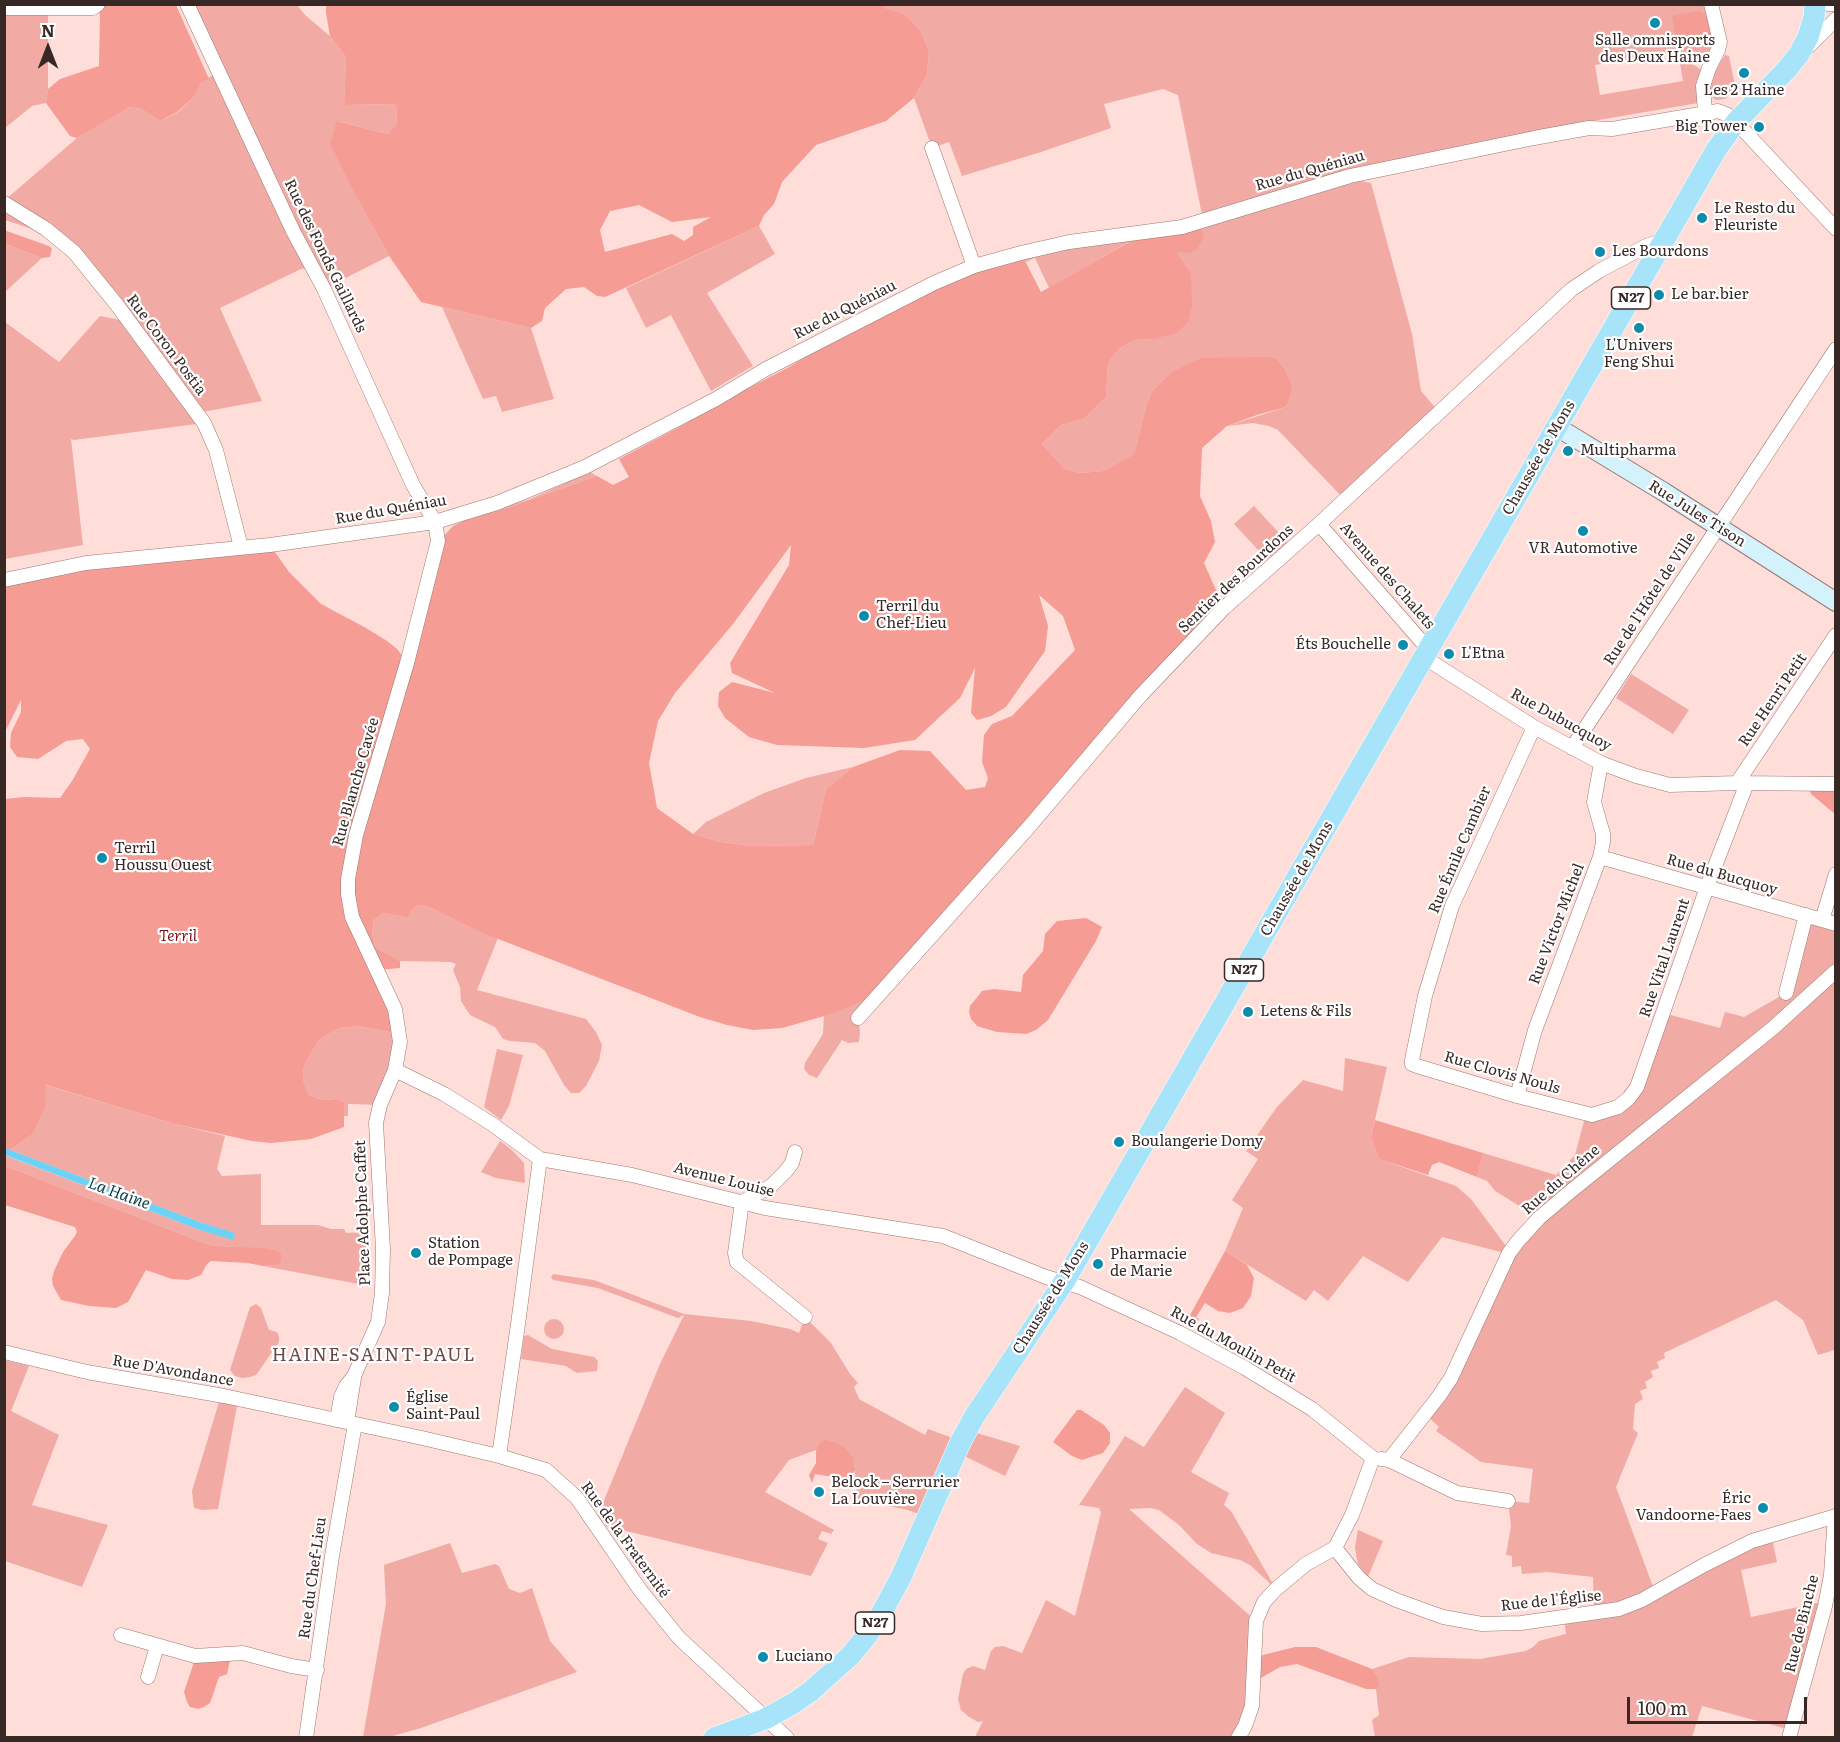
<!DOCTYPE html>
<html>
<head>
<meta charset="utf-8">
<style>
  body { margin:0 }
  #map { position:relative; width:1840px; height:1742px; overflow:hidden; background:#ffddd9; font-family:Literata,serif }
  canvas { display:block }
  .frame { position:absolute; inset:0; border:6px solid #372826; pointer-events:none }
  .north { position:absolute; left:18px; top:18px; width:60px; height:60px; -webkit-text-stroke:4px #fff; paint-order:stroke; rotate:0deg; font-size:16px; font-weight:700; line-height:24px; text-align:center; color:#372826 }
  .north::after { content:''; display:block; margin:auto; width:21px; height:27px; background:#372826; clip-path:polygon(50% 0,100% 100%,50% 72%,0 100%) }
  .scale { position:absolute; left:1627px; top:1697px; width:180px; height:27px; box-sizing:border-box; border:3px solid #372826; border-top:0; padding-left:8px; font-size:18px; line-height:21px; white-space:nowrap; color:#372826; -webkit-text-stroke:4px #fff; paint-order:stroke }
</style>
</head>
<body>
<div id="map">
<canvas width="1840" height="1742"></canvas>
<div class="frame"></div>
<div class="north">N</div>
<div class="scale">100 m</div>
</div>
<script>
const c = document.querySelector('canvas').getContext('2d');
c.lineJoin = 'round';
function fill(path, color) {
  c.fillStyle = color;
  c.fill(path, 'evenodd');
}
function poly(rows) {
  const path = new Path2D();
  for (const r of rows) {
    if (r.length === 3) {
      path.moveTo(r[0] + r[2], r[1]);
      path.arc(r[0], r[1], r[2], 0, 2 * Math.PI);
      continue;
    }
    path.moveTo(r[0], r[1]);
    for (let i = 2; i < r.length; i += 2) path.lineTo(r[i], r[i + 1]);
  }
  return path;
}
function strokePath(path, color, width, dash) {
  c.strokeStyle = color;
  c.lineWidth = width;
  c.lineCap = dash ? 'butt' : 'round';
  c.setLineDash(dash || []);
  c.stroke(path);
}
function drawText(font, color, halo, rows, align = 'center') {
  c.font = font + ' Literata,serif';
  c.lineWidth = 4.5;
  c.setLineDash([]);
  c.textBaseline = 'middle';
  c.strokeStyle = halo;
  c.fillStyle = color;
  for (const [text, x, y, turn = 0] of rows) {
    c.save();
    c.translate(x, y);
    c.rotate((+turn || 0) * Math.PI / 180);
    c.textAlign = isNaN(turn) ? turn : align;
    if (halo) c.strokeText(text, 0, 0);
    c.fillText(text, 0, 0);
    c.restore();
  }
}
const green = poly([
  [1711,4,1719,37,1713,49,1707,53,1690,59,1690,63,1704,71,1698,103,1587,122,1351,176,1361,181,1371,183,1412,334,1421,391,1439,412,1345,500,1278,430,1269,426,1253,423,1227,426,1286,407,1290,399,1293,387,1285,369,1278,360,1170,373,1152,391,1146,406,1134,454,1105,471,1080,473,1065,469,1042,444,1061,425,1084,419,1106,397,1108,363,1119,349,1134,340,1153,339,1179,252,1192,224,1203,220,1178,95,1163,89,1104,104,1111,128,1041,152,962,176,949,142,932,148,914,98,927,75,929,51,920,30,905,14,883,8,882,5],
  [1678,51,1683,81,1600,95,1595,65],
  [5,5,48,8,48,89,46,103,32,106,5,128],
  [195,5,297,5,305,15,330,36,346,57,344,105,396,104,397,123,388,134,338,121,357,198,389,256,324,289,313,267,301,269,220,308,262,401,197,413,204,423,74,440,71,439,83,545,5,559,5,322,59,362,100,316,120,320,74,252,35,230,5,220,5,200,77,138,121,111,129,107,141,109,160,121,178,112,195,96,202,82,224,68],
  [1725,55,1729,56,1736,90,1725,99,1716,100,1710,96,1708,90,1712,74],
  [759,226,775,254,707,293,753,366,711,391,671,315,646,328,626,288],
  [1146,232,1049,288,1035,258,1026,262,1021,253],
  [5,244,42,258,5,292,4,244],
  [442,307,531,328,554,399,502,412,496,396,483,399],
  [590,472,597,476,504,509,469,518,530,499],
  [1254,506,1293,548,1272,565,1234,524],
  [1631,674,1689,710,1673,734,1616,698],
  [853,767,826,789,813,845,752,846,721,842,693,834,706,822,764,793,806,778],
  [419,905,429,907,475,930,498,938,477,990,586,1019,596,1032,602,1045,599,1061,586,1086,579,1093,571,1093,564,1085,545,1051,535,1043,510,1041,503,1039,495,1027,470,1015,461,1001,460,987,453,970,456,964,451,962,400,961,375,947,372,932,374,920,384,913,408,918,412,909],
  [1806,915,1835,924,1835,1350,1818,1355,1803,1320,1776,1300,1664,1353,1665,1358,1657,1362,1659,1368,1651,1371,1653,1377,1645,1382,1647,1388,1640,1391,1643,1399,1635,1404,1633,1429,1638,1433,1616,1487,1655,1592,1771,1534,1777,1562,1741,1570,1751,1617,1817,1603,1825,1606,1791,1730,1702,1706,1692,1737,1375,1737,1372,1720,1379,1715,1376,1689,1378,1685,1376,1674,1372,1669,1409,1657,1480,1659,1526,1651,1533,1647,1539,1641,1566,1634,1564,1618,1594,1614,1593,1577,1547,1572,1522,1574,1521,1566,1512,1567,1512,1556,1506,1555,1511,1526,1508,1501,1529,1503,1533,1469,1481,1462,1436,1431,1439,1427,1425,1414,1509,1254,1442,1237,1408,1282,1363,1256,1328,1301,1314,1290,1306,1301,1225,1251,1243,1208,1232,1200,1258,1159,1246,1151,1277,1107,1303,1080,1343,1091,1345,1058,1387,1067,1371,1137,1379,1159,1456,1186,1471,1199,1506,1246,1518,1241,1539,1218,1495,1191,1487,1181,1477,1177,1483,1153,1556,1175,1575,1155,1586,1114,1624,1103,1663,1013,1720,1028,1725,1012,1744,1017,1786,993],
  [877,996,858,1018,860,1032,859,1042,848,1043,842,1040,817,1078,809,1075,804,1069,805,1063,823,1034,824,1016],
  [358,1026,400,1034,380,1105,348,1104,348,1116,344,1116,344,1102,336,1099,323,1100,309,1095,303,1080,304,1065,319,1040,339,1028],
  [497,1049,523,1055,509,1106,501,1120,484,1107],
  [45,1085,175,1124,225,1136,217,1169,222,1176,261,1174,261,1225,318,1225,331,1229,344,1229,346,1233,366,1232,366,1269,364,1285,263,1266,277,1265,230,1247,210,1245,5,1166,4,1155,197,1229,233,1239,234,1233,200,1222,10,1150,33,1134,45,1109],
  [500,1141,512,1150,524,1163,525,1183,496,1178,481,1172],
  [553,1274,594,1280,684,1314,751,1321,790,1329,799,1333,805,1317,831,1343,850,1374,858,1383,854,1387,859,1399,925,1435,928,1429,961,1441,967,1430,1020,1446,1005,1476,956,1452,927,1517,908,1510,857,1500,854,1459,819,1443,816,1450,789,1460,765,1492,834,1530,831,1534,822,1531,818,1539,828,1543,811,1576,606,1526,598,1515,660,1364,684,1315,678,1318,598,1288,553,1280,551,1277],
  [256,1304,261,1308,269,1330,277,1332,279,1337,279,1342,256,1375,250,1377,242,1378,235,1376,230,1370,250,1307],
  [554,1329,10],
  [528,1335,552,1349,594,1357,598,1361,597,1371,577,1373,566,1366,521,1359,524,1336],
  [4,1360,29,1366,11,1411,59,1435,32,1505,108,1525,82,1587,5,1561],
  [1185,1387,1225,1413,1191,1472,1229,1493,1224,1505,1231,1511,1276,1589,1250,1565,1240,1560,1211,1553,1197,1544,1179,1525,1159,1510,1151,1508,1129,1509,1256,1621,1252,1706,1238,1737,975,1737,983,1721,978,1722,969,1717,961,1710,958,1699,963,1674,966,1669,973,1666,985,1670,991,1651,995,1647,1003,1646,1022,1653,1046,1600,1075,1616,1101,1513,1099,1508,1079,1505,1125,1436,1144,1447],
  [219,1402,237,1406,218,1509,203,1510,194,1508,192,1491],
  [1358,1530,1383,1541,1368,1577,1358,1564,1356,1554,1355,1547],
  [450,1543,462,1573,495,1564,499,1566,509,1589,520,1593,532,1588,550,1641,577,1672,421,1728,389,1737,363,1737,386,1604,384,1565]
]);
const forest = poly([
  [374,4,376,6,380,4,882,5,884,8,905,14,920,30,929,51,927,75,914,98,886,121,816,145,782,182,774,204,764,215,759,226,605,297,597,296,584,287,566,289,545,308,542,321,531,328,421,302,389,256,357,198,330,143,337,121,388,134,397,123,396,104,344,105,346,57,330,36,326,13,326,5],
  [639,205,672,222,711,217,693,227,693,235,684,241,672,234,605,252,600,230,610,211],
  [98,5,176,5,209,79,202,82,195,96,177,112,160,121,141,109,129,107,77,138,70,136,46,103,48,89,60,79,99,66,100,16],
  [1700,11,1708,16,1711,34,1710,42,1705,46,1694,50,1668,50,1665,41,1667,36,1675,34,1672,16],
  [1192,224,1201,229,1204,236,1198,248,1190,253,1179,252,1178,255,1191,274,1192,306,1188,322,1176,333,1153,339,1134,340,1119,349,1108,363,1106,397,1084,419,1061,425,1042,444,1065,469,1080,473,1104,471,1134,454,1146,406,1152,391,1170,373,1201,358,1271,357,1278,360,1285,369,1293,387,1290,399,1286,407,1257,415,1227,426,1202,448,1200,496,1211,521,1215,542,1204,563,1224,608,877,996,828,1015,782,1028,753,1030,727,1025,700,1017,475,930,429,907,419,905,412,909,408,918,384,913,374,920,372,932,375,947,400,961,400,968,377,970,400,1034,358,1026,339,1028,319,1040,304,1065,303,1080,309,1095,323,1100,337,1099,344,1102,344,1127,311,1139,271,1143,252,1141,175,1124,46,1085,45,1109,33,1134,10,1150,5,1148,5,799,24,797,60,798,72,781,90,749,83,739,66,741,38,759,17,757,10,747,11,733,21,712,21,700,5,732,5,580,270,545,289,572,321,604,366,628,387,641,397,649,407,662,442,538,453,526,469,518,504,509,597,476,613,485,629,477,619,459,683,425,720,403,787,368,916,292,1021,253,1041,292,1147,232],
  [791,545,789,565,730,663,732,673,775,693,732,682,719,692,718,706,725,718,749,737,777,745,864,748,915,740,960,698,975,668,971,713,977,720,991,716,1006,707,1045,651,1048,626,1039,595,1063,616,1075,650,1012,716,992,724,984,735,982,762,988,778,985,787,966,790,930,751,900,750,853,767,826,789,813,845,752,846,721,842,693,834,657,808,649,763,658,721,675,693,733,624],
  [4,230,46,245,52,248,50,257,42,258,5,244],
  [1835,784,1835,814,1811,794,1809,789],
  [1086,918,1102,927,1096,941,1048,1020,1036,1030,1026,1034,997,1032,977,1026,971,1019,969,1012,970,1006,982,991,994,989,1021,992,1023,975,1043,951,1045,934,1057,921],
  [1375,1120,1483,1153,1477,1177,1439,1162,1432,1165,1428,1175,1379,1159,1371,1137],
  [5,1166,210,1245,230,1247,263,1248,277,1251,281,1254,281,1261,277,1265,263,1266,248,1263,211,1261,207,1264,201,1275,188,1280,172,1279,146,1270,128,1302,116,1308,89,1306,61,1300,53,1286,52,1279,54,1271,63,1252,75,1236,77,1232,75,1227,5,1205],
  [1225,1251,1247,1265,1254,1278,1251,1296,1243,1308,1230,1313,1218,1311,1205,1303,1196,1317,1199,1319,1197,1323,1188,1319],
  [1077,1410,1081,1410,1104,1425,1110,1433,1110,1443,1103,1453,1082,1460,1072,1456,1053,1442],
  [825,1440,834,1442,846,1449,854,1459,855,1470,851,1477,844,1479,815,1474,812,1483,809,1475,816,1463,816,1450,819,1443],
  [1295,1647,1316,1647,1372,1669,1376,1674,1379,1685,1376,1689,1366,1689,1297,1664,1280,1667,1261,1678,1254,1677,1255,1657],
  [230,1660,227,1674,219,1677,210,1703,204,1707,198,1709,190,1707,187,1702,184,1692,194,1662]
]);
const water = poly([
  [5,1148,200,1222,235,1233,233,1240,197,1229,5,1155]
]);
const street = poly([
  [187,4,293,231,324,289,413,485,435,522,438,541,407,663,356,835,348,879,348,894,352,917,395,1009,400,1042,395,1070,380,1105,376,1123,383,1249,382,1293,378,1322,354,1376,346,1386,341,1397,337,1420],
  [1828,4,1835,4],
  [4,8,93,8,98,4],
  [1808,47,1836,19],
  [1705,112,1703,86,1709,68,1718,50,1720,42,1711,4],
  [932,148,974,266],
  [4,203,46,229,74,252,117,305,204,423,216,450,241,547],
  [1319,524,1429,650],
  [4,580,86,563,270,545,435,522,497,503,585,467,716,399,766,369,934,283,974,266,1021,253,1069,242,1182,227,1350,176,1534,138,1589,128,1612,129,1718,111,1728,115,1736,122,1836,229],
  [1425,658,1534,727,1601,763,1636,776,1670,785,1737,783,1836,784],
  [1534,727,1452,906,1425,996,1412,1060,1412,1064,1417,1066,1517,1096,1592,1115,1618,1107,1629,1098,1637,1087,1707,887,1747,783],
  [1572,748,1836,349],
  [1737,783,1836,635],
  [1600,857,1836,924],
  [1822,920,1836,874],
  [1786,993,1806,915],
  [858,1018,1028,828,1141,695,1224,608,1319,524,1572,289,1599,271,1646,246,1664,240],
  [395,1070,444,1094,492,1124,540,1159,632,1175,765,1208,943,1236,1046,1277,1080,1287,1180,1333,1245,1368,1312,1409,1373,1458],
  [1517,1096,1535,1030,1600,857,1603,842,1603,834,1594,802,1601,763],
  [742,1202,735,1253,737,1262,805,1317],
  [742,1202,771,1186,786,1171,792,1163,795,1152],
  [4,1352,87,1372,224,1396,422,1438,499,1456,546,1470,577,1498,640,1590,679,1638,787,1738],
  [347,1422,354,1378],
  [499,1456,518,1324,540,1159],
  [1381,1459,1389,1460,1457,1493,1508,1501],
  [1389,1460,1439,1396,1451,1378,1509,1253,1518,1241,1539,1218,1571,1191,1773,1028,1836,971],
  [1335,1548,1359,1578,1372,1589,1396,1600,1443,1617,1482,1624,1521,1623,1619,1609,1642,1600,1704,1565,1752,1541,1836,1516],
  [1335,1548,1352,1515,1373,1458],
  [121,1635,195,1656,243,1653,291,1666,317,1670],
  [148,1677,157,1646],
  [306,1738,332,1556,355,1424],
  [1238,1738,1245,1726,1252,1706,1256,1621,1264,1602,1276,1589,1306,1564,1335,1548],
  [1789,1738,1825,1606,1831,1575,1835,1516]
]);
const secondary = poly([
  [1557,427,1664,492,1836,602]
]);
const primary = poly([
  [714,1738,765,1719,794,1703,811,1691,850,1656,865,1638,880,1616,901,1577,961,1441,974,1417,1064,1282,1716,150,1736,122,1788,68,1799,54,1808,37,1814,17,1815,4]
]);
const markers = [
  [1655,23,6,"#0d8bad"],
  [1744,73,6,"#0d8bad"],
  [1759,127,6,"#0d8bad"],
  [1702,218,6,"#0d8bad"],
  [1600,252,6,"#0d8bad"],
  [1659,295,6,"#0d8bad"],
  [1639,328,6,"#0d8bad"],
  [1568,451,6,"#0d8bad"],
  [1583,531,6,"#0d8bad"],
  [864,616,6,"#0d8bad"],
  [1403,645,6,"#0d8bad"],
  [1449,654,6,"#0d8bad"],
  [102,858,6,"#0d8bad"],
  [1248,1012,6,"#0d8bad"],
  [1119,1142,6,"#0d8bad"],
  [416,1253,6,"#0d8bad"],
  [1098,1264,6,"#0d8bad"],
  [394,1407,6,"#0d8bad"],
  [819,1492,6,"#0d8bad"],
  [1763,1508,6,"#0d8bad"],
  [763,1657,6,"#0d8bad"]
];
const shields = [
  [1631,298,39],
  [1244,970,39],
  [875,1623,39]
];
const shieldNames = [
  ["N27",1631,298],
  ["N27",1244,970],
  ["N27",875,1623]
];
const poiNames = [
  ["Salle omnisports",1655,41,"center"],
  ["des Deux Haine",1655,58,"center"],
  ["Les 2 Haine",1744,91,"center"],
  ["Big Tower",1747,127,"right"],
  ["Le Resto du",1714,209],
  ["Fleuriste",1714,226],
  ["Les Bourdons",1612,252],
  ["Le bar.bier",1671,295],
  ["L'Univers",1639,346,"center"],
  ["Feng Shui",1639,363,"center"],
  ["Multipharma",1580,451],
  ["VR Automotive",1583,549,"center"],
  ["Terril du",876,607],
  ["Chef-Lieu",876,624],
  ["Éts Bouchelle",1391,645,"right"],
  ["L'Etna",1461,654],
  ["Terril",114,849],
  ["Houssu Ouest",114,866],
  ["Letens & Fils",1260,1012],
  ["Boulangerie Domy",1131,1142],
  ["Station",428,1244],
  ["de Pompage",428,1261],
  ["Pharmacie",1110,1255],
  ["de Marie",1110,1272],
  ["Église",406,1398],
  ["Saint-Paul",406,1415],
  ["Belock – Serrurier",831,1483],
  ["La Louvière",831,1500],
  ["Éric",1751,1499,"right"],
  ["Vandoorne-Faes",1751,1516,"right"],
  ["Luciano",775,1657]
];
const streetNames = [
  ["Rue du Quéniau",1310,171,-16],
  ["Rue des Fonds Gaillards",325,256,64],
  ["Rue du Quéniau",845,310,-27],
  ["Rue Coron Postia",166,345,53],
  ["Chaussée de Mons",1539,458,-60],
  ["Rue du Quéniau",391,510,-10],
  ["Rue Jules Tison",1697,514,32],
  ["Avenue des Chalets",1387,576,49],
  ["Sentier des Bourdons",1236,579,-43],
  ["Rue de l'Hôtel de Ville",1650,599,-57],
  ["Rue Henri Petit",1773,700,-56],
  ["Rue Dubucquoy",1561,720,29],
  ["Rue Blanche Cavée",356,782,-74],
  ["Rue Émile Cambier",1460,850,-67],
  ["Rue du Bucquoy",1722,875,16],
  ["Chaussée de Mons",1297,879,-60],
  ["Rue Victor Michel",1557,924,-69],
  ["Rue Vital Laurent",1665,958,-71],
  ["Rue Clovis Nouls",1502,1073,16],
  ["Avenue Louise",724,1180,14],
  ["Rue du Chêne",1561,1180,-41],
  ["Place Adolphe Caffet",363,1213,-92],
  ["Chaussée de Mons",1051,1298,-58],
  ["Rue du Moulin Petit",1233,1345,29],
  ["Rue D'Avondance",173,1371,10],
  ["Rue de la Fraternité",625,1540,54],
  ["Rue du Chef-Lieu",313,1578,-82],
  ["Rue de l'Église",1551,1601,-6],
  ["Rue de Binche",1802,1624,-76]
];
const parkNames = [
  ["Terril",178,937]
];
const waterNames = [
  ["La Haine",119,1194,20]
];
const quarterNames = [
  ["HAINE-SAINT-PAUL",374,1356]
];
fill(green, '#f1aba4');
fill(forest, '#f59c94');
fill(water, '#6cd3f7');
strokePath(street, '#9d7773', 15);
strokePath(secondary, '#9d7773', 20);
strokePath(primary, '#fff', 22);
strokePath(street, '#fff', 14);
strokePath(secondary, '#d3f2fc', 18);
strokePath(primary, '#a7e4fa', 21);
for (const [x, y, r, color] of markers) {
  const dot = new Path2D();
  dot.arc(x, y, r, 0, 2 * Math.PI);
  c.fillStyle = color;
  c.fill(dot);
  strokePath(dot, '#fff', 2);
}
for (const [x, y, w] of shields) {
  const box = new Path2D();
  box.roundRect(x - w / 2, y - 11, w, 22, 4.5);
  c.fillStyle = '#fff';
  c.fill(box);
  strokePath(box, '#372826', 1.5);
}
drawText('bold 14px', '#372826', null, shieldNames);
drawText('15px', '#372826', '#fff', poiNames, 'left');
drawText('15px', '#372826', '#fff', streetNames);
drawText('italic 15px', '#7a1216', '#fff', parkNames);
drawText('italic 16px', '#0c3c4b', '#fff', waterNames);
c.letterSpacing = '1.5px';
drawText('18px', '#6d4a46', '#fff', quarterNames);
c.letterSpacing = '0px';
</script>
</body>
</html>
